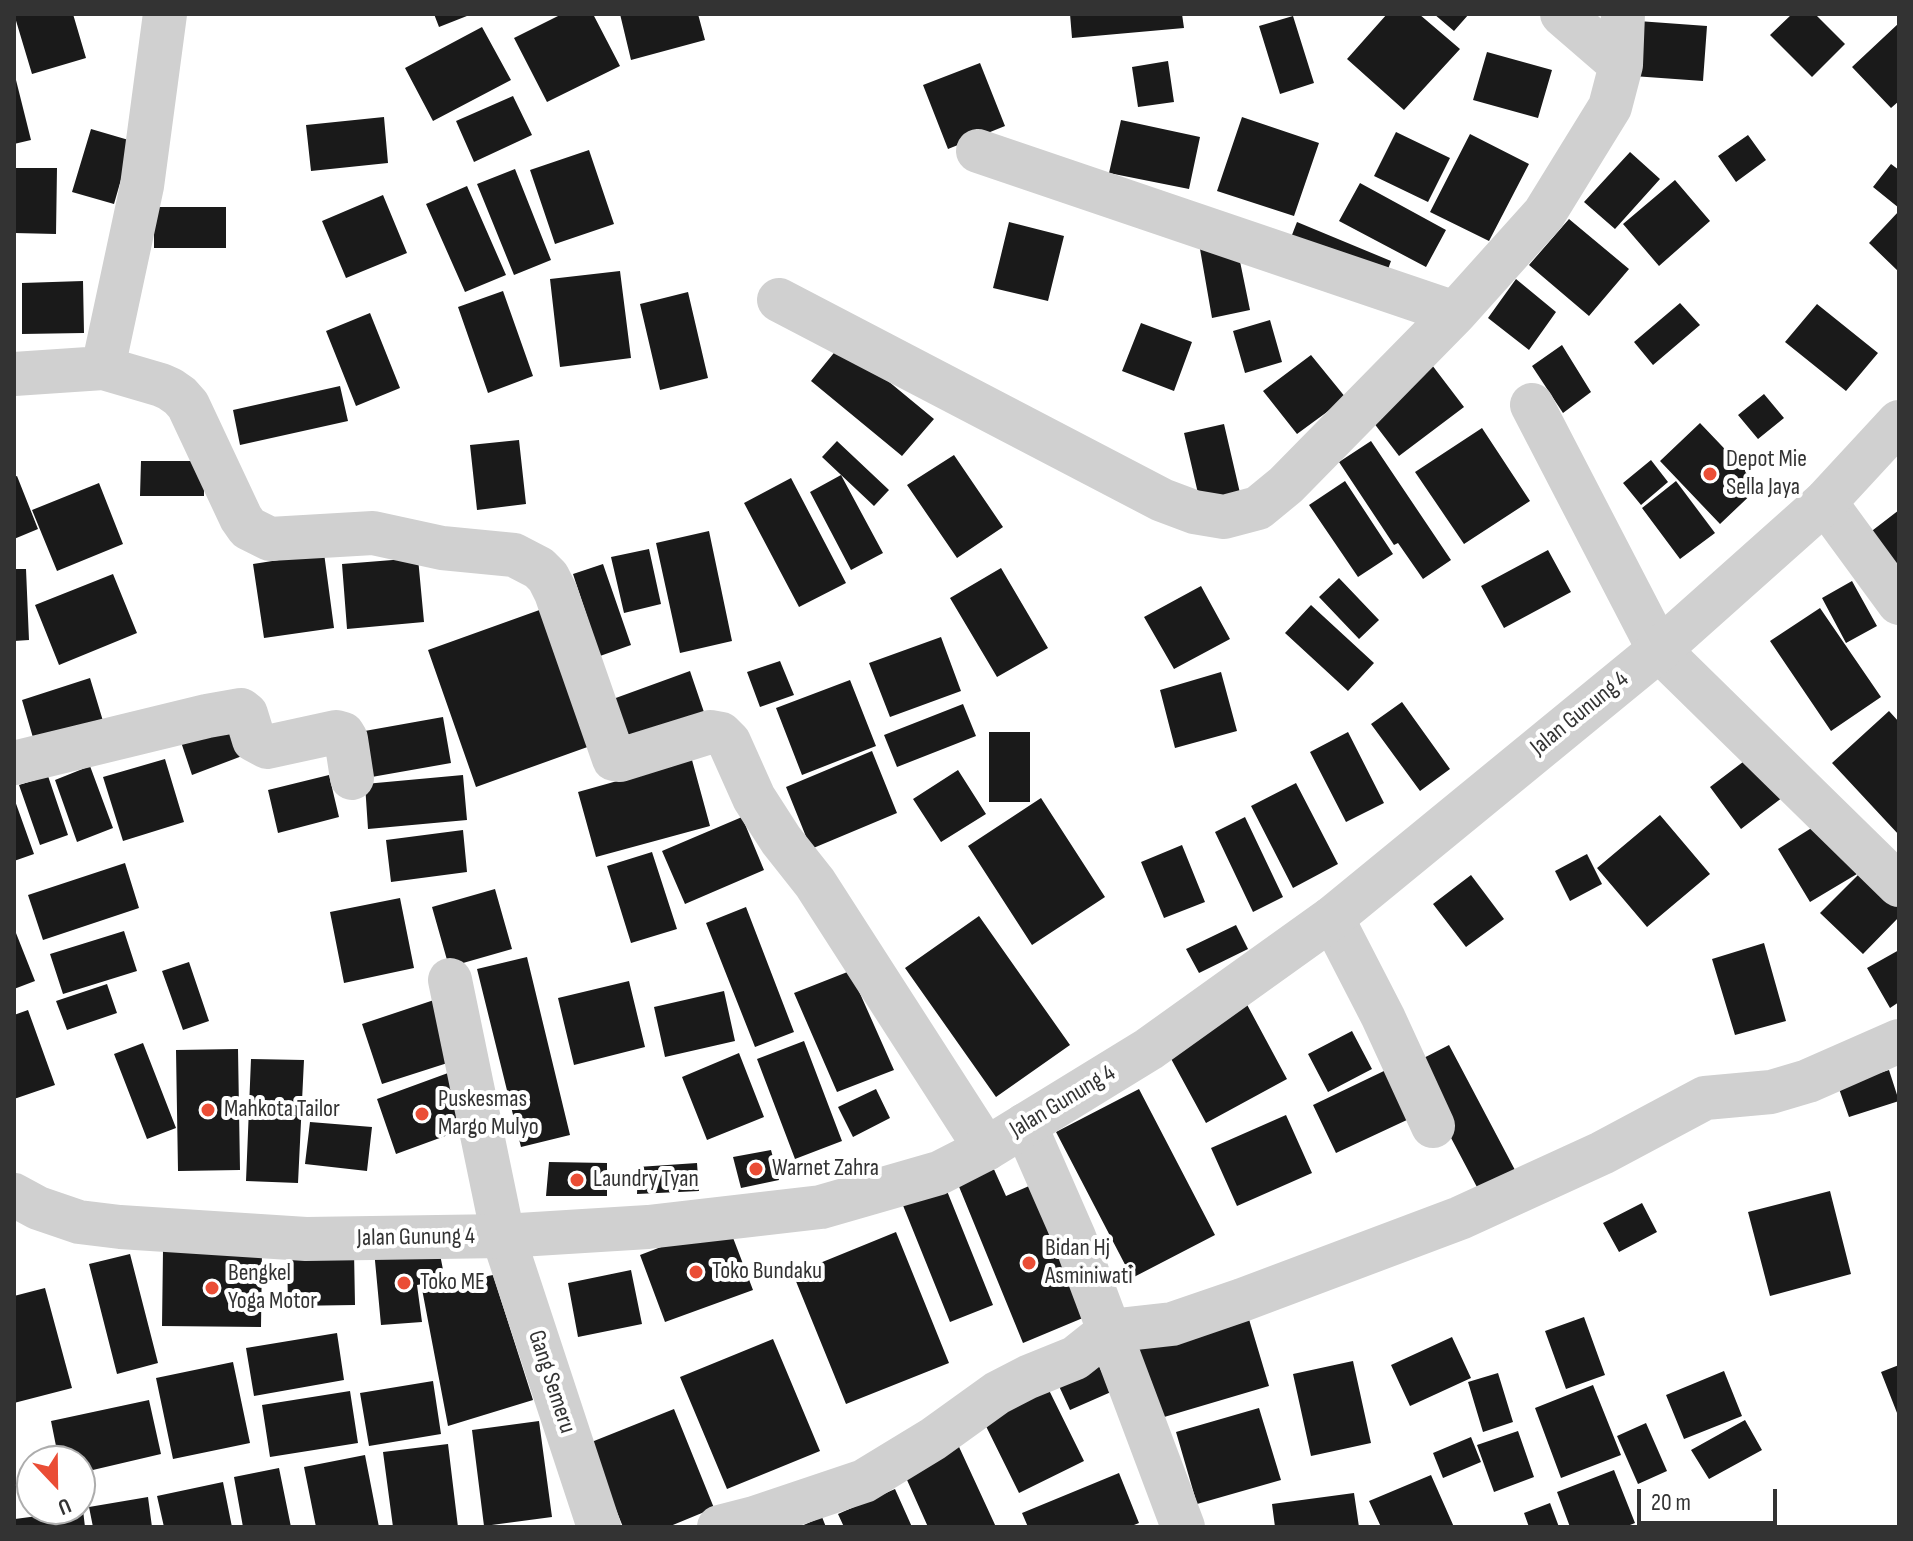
<!DOCTYPE html>
<html>
<head>
<meta charset="utf-8">
<style>
  body { margin:0 }
  #map { position:relative; width:1913px; height:1541px; overflow:hidden; background:#fff; font-family:"Sofia Sans Condensed",sans-serif }
  canvas { display:block }
  .frame { position:absolute; inset:0; border:16px solid #333; pointer-events:none }
  .north { position:absolute; left:16px; top:1445px; width:80px; height:80px; box-sizing:border-box; background:#fff; border:2px solid #adadad; border-radius:50%; rotate:158deg; font-size:22px; font-weight:700; line-height:32px; text-align:center; color:#333 }
  .north::after { content:''; display:block; margin:auto; width:28px; height:36px; background:#ea4d35; clip-path:polygon(50% 0,100% 100%,50% 72%,0 100%) }
  .scale { position:absolute; left:1637px; top:1489px; width:140px; height:36px; box-sizing:border-box; border:4px solid #333; border-top:0; padding-left:10px; font-size:24px; line-height:28px; white-space:nowrap; color:#333; -webkit-text-stroke:6px #fff; paint-order:stroke }
</style>
</head>
<body>
<div id="map">
<canvas width="1913" height="1541"></canvas>
<div class="frame"></div>
<div class="north">U</div>
<div class="scale">20 m</div>
</div>
<script>
const c = document.querySelector('canvas').getContext('2d');
c.lineJoin = 'round';
function fill(path, color) {
  c.fillStyle = color;
  c.fill(path, 'evenodd');
}
function poly(rows) {
  const path = new Path2D();
  for (const r of rows) {
    path.moveTo(r[0], r[1]);
    for (let i = 2; i < r.length; i += 2) path.lineTo(r[i], r[i + 1]);
  }
  return path;
}
function strokePath(path, color, width, dash) {
  c.strokeStyle = color;
  c.lineWidth = width;
  c.lineCap = dash ? 'butt' : 'round';
  c.setLineDash(dash || []);
  c.stroke(path);
}
function drawText(font, color, halo, rows, align = 'center') {
  c.font = font + ' "Sofia Sans Condensed",sans-serif';
  c.lineWidth = 8;
  c.setLineDash([]);
  c.textBaseline = 'middle';
  c.strokeStyle = halo;
  c.fillStyle = color;
  for (const [text, x, y, turn = 0] of rows) {
    c.save();
    c.translate(x, y);
    c.rotate((+turn || 0) * Math.PI / 180);
    c.textAlign = isNaN(turn) ? turn : align;
    if (halo) c.strokeText(text, 0, 0);
    c.fillText(text, 0, 0);
    c.restore();
  }
}
const building = poly([
  [14,14,73,14,86,58,32,74],
  [434,14,472,14,439,27],
  [562,14,593,14,620,66,547,102,514,38],
  [620,14,698,14,705,40,631,60],
  [1070,14,1182,14,1184,28,1072,38],
  [1387,14,1419,14,1460,49,1404,110,1347,59],
  [1434,14,1469,14,1454,31],
  [1792,14,1815,14,1845,44,1812,77,1770,35],
  [1293,16,1314,83,1280,94,1259,26],
  [1638,21,1707,26,1703,81,1633,76],
  [1899,23,1899,101,1891,108,1852,67],
  [482,27,511,80,433,121,405,68],
  [1487,52,1552,70,1538,118,1473,100],
  [1168,61,1174,102,1138,107,1132,67],
  [980,63,1005,126,948,149,923,85],
  [14,72,31,140,14,144],
  [513,96,532,135,474,162,456,121],
  [384,117,388,163,311,171,306,125],
  [1242,117,1319,143,1294,216,1217,191],
  [1121,120,1200,137,1189,189,1109,173],
  [91,129,132,141,114,204,72,192],
  [1396,132,1450,158,1428,202,1374,176],
  [1470,134,1529,164,1489,241,1430,212],
  [1748,135,1766,160,1736,182,1718,156],
  [589,150,614,224,555,244,530,170],
  [1630,152,1660,179,1615,229,1584,202],
  [1891,164,1899,170,1899,208,1873,187],
  [14,168,57,168,56,234,14,233],
  [515,169,551,260,514,275,477,184],
  [1675,180,1710,221,1659,266,1623,224],
  [1360,183,1446,230,1426,267,1339,221],
  [467,186,506,275,465,292,426,204],
  [383,195,407,253,346,278,322,221],
  [154,207,226,207,226,248,154,248],
  [1899,211,1899,272,1869,243],
  [1569,219,1629,269,1589,316,1529,265],
  [1009,222,1064,236,1048,301,993,288],
  [1297,222,1391,261,1384,280,1290,240],
  [1236,242,1250,310,1212,318,1200,249],
  [620,271,631,358,560,367,550,279],
  [1516,279,1556,312,1529,350,1488,318],
  [83,281,84,333,22,334,22,283],
  [503,291,533,376,488,393,458,307],
  [688,292,708,378,660,390,640,304],
  [1680,303,1700,325,1653,365,1634,342],
  [1817,304,1878,353,1846,391,1785,342],
  [370,313,400,388,356,406,326,331],
  [1270,320,1282,362,1245,373,1233,331],
  [1141,323,1192,342,1174,391,1122,371],
  [842,343,934,419,902,456,811,381],
  [1562,345,1591,392,1563,413,1532,366],
  [1311,355,1346,398,1297,434,1263,391],
  [1432,365,1464,407,1399,456,1367,414],
  [340,386,348,421,240,445,233,410],
  [1764,394,1784,418,1758,439,1738,415],
  [1700,423,1760,486,1720,524,1660,461],
  [1224,424,1240,493,1200,502,1184,433],
  [1482,428,1530,501,1464,544,1415,472],
  [519,440,526,504,477,510,470,445],
  [837,441,889,490,874,506,822,457],
  [1371,441,1451,560,1423,579,1398,543,1394,545,1339,462],
  [954,455,1003,527,957,558,907,485],
  [1651,460,1668,482,1641,505,1623,483],
  [141,461,204,461,204,496,140,496],
  [841,475,883,553,851,570,810,492],
  [17,476,38,529,14,539,14,477],
  [791,478,846,583,799,607,744,503],
  [1345,481,1393,554,1358,577,1309,505],
  [1676,481,1715,533,1680,559,1642,508],
  [99,483,123,544,57,571,32,510],
  [1899,510,1899,581,1864,537],
  [709,531,732,641,680,653,656,543],
  [649,549,661,604,624,613,611,557],
  [1548,550,1571,592,1504,628,1481,586],
  [324,553,334,628,264,638,253,564],
  [418,558,424,622,347,629,342,564],
  [603,564,631,645,600,656,573,574],
  [1001,568,1048,648,997,677,950,598],
  [14,569,26,569,29,640,14,641],
  [113,574,137,633,59,665,35,605],
  [1339,578,1379,620,1359,639,1319,597],
  [1852,581,1877,626,1846,643,1822,598],
  [1201,586,1230,639,1174,669,1144,617],
  [1311,605,1374,663,1348,691,1285,633],
  [545,608,593,745,476,787,428,650],
  [1820,608,1881,697,1831,731,1770,641],
  [941,637,961,691,890,717,869,663],
  [780,661,794,695,760,707,747,672],
  [690,671,707,721,620,753,602,703],
  [1221,672,1237,731,1175,748,1160,690],
  [90,678,103,721,34,741,22,700],
  [850,680,876,746,802,775,776,708],
  [1402,702,1450,769,1420,791,1371,724],
  [963,704,976,736,897,767,884,735],
  [1889,711,1899,722,1899,835,1832,763],
  [443,717,451,763,366,778,359,732],
  [238,720,250,753,192,775,181,742],
  [989,732,1030,732,1030,802,989,802],
  [1348,732,1384,803,1346,822,1310,752],
  [1760,749,1791,791,1741,829,1710,787],
  [872,751,897,813,811,849,786,787],
  [165,759,184,822,123,841,103,777],
  [692,760,710,826,596,857,578,792],
  [90,766,113,828,77,842,55,780],
  [958,770,986,814,941,842,913,799],
  [329,775,339,817,278,833,268,790],
  [463,775,467,820,368,829,365,784],
  [48,776,68,835,40,845,19,785],
  [1296,783,1338,864,1293,888,1251,806],
  [14,798,34,854,14,861],
  [1041,798,1105,897,1032,945,968,846],
  [1660,815,1710,874,1647,927,1597,868],
  [742,817,764,870,685,904,662,851],
  [1245,817,1283,897,1253,912,1215,832],
  [1829,817,1862,871,1810,902,1778,849],
  [463,830,467,872,391,882,386,840],
  [1182,845,1205,902,1164,918,1141,862],
  [652,852,677,929,631,943,607,866],
  [1587,854,1602,884,1570,901,1555,871],
  [125,863,139,908,43,940,28,895],
  [1862,871,1899,907,1899,917,1863,954,1820,913],
  [1471,875,1504,919,1466,947,1433,904],
  [495,889,512,949,449,967,432,907],
  [400,898,414,968,344,983,330,912],
  [746,907,794,1032,755,1047,706,923],
  [979,916,1070,1045,996,1097,905,968],
  [1236,925,1248,949,1199,973,1186,949],
  [14,928,35,981,14,989],
  [124,931,137,971,63,994,50,954],
  [1764,943,1786,1021,1735,1035,1712,959],
  [1899,950,1899,1002,1890,1008,1867,968],
  [527,957,570,1135,521,1147,477,969],
  [189,962,209,1021,183,1030,162,971],
  [850,971,894,1070,837,1092,794,993],
  [629,981,645,1047,574,1065,558,998],
  [107,984,117,1013,67,1030,56,1001],
  [724,991,735,1041,665,1057,654,1007],
  [443,997,463,1058,382,1084,362,1024],
  [1244,999,1287,1079,1206,1123,1163,1044],
  [28,1010,55,1085,14,1099,14,1015],
  [1352,1031,1372,1069,1328,1092,1308,1054],
  [804,1041,842,1141,795,1159,757,1059],
  [143,1043,176,1128,147,1139,114,1054],
  [1449,1045,1515,1170,1478,1189,1412,1064],
  [238,1049,240,1170,178,1171,176,1050],
  [739,1053,764,1117,707,1140,682,1077],
  [251,1059,304,1060,298,1183,246,1181],
  [1386,1070,1409,1119,1336,1153,1313,1105],
  [1889,1070,1899,1101,1849,1117,1838,1086],
  [448,1073,467,1128,396,1154,377,1099],
  [876,1089,890,1118,853,1137,838,1107],
  [1139,1089,1215,1235,1132,1278,1056,1132],
  [1286,1115,1312,1173,1237,1206,1211,1148],
  [310,1122,372,1127,367,1171,305,1164],
  [771,1150,779,1180,741,1188,733,1157],
  [988,1156,1006,1196,1036,1183,1090,1315,1023,1343,953,1172],
  [549,1162,607,1163,607,1196,546,1196],
  [697,1163,699,1191,637,1194,638,1167],
  [945,1186,993,1305,950,1322,902,1203],
  [1830,1191,1851,1274,1770,1296,1748,1212],
  [1642,1203,1657,1232,1619,1252,1603,1223],
  [727,1222,753,1290,665,1322,640,1255],
  [896,1232,949,1363,846,1404,793,1274],
  [438,1244,445,1280,417,1285,422,1322,381,1325,374,1250],
  [163,1250,262,1250,261,1327,162,1326],
  [354,1251,355,1305,288,1306,287,1252],
  [130,1254,158,1363,117,1374,89,1264],
  [631,1270,642,1324,578,1337,568,1283],
  [493,1275,533,1400,448,1426,422,1289],
  [45,1288,72,1388,14,1403,14,1296],
  [1248,1316,1269,1386,1154,1420,1134,1351],
  [1584,1317,1605,1375,1566,1389,1545,1331],
  [337,1333,344,1380,254,1396,246,1348],
  [1452,1337,1471,1378,1410,1406,1391,1365],
  [773,1339,820,1451,727,1489,680,1377],
  [1094,1355,1111,1392,1070,1410,1053,1373],
  [1353,1361,1371,1443,1311,1456,1293,1374],
  [233,1362,250,1443,173,1459,156,1378],
  [1899,1365,1899,1418,1881,1372],
  [1724,1371,1742,1416,1684,1439,1666,1395],
  [1498,1373,1513,1422,1483,1432,1468,1382],
  [1042,1376,1084,1461,1019,1493,977,1408],
  [433,1381,441,1434,369,1446,360,1393],
  [1593,1385,1621,1455,1561,1478,1535,1408],
  [350,1391,358,1443,270,1457,262,1405],
  [149,1400,161,1454,80,1473,80,1461,59,1461,51,1421],
  [1259,1408,1281,1480,1197,1504,1176,1432],
  [674,1409,714,1508,668,1527,623,1527,589,1443],
  [1745,1420,1762,1450,1709,1479,1691,1450],
  [539,1421,552,1517,484,1526,472,1430],
  [1646,1423,1667,1471,1638,1484,1617,1436],
  [1518,1431,1534,1477,1494,1492,1477,1445],
  [954,1436,996,1527,928,1527,899,1462],
  [1471,1437,1481,1462,1443,1478,1433,1453],
  [448,1444,458,1527,393,1527,383,1452],
  [365,1455,379,1527,316,1527,304,1467],
  [279,1468,291,1527,243,1527,234,1477],
  [1614,1470,1635,1523,1625,1527,1570,1527,1557,1492],
  [1119,1473,1139,1523,1129,1527,1028,1527,1022,1513],
  [1431,1475,1454,1527,1381,1527,1369,1501],
  [223,1482,232,1527,164,1527,157,1496],
  [895,1489,912,1527,844,1527,838,1514],
  [1354,1493,1359,1527,1275,1527,1272,1504],
  [148,1497,152,1527,93,1527,89,1507],
  [1550,1503,1559,1527,1529,1527,1524,1513],
  [83,1510,85,1527,16,1527,15,1519],
  [822,1517,826,1527,799,1527]
]);
const minor = poly([
  [1562,14,1621,65],
  [978,151,1455,313],
  [779,300,1162,500,1194,512,1224,517,1258,508,1286,485,1455,313,1544,214,1610,107,1621,65,1623,14],
  [103,368,142,186,165,14],
  [14,374,103,368,161,385,170,389,180,396,188,405,241,518,248,528,270,539,373,533,442,548,514,555,539,568,548,577,556,593,614,759,620,760,710,732,721,734,729,742,754,798,781,840,815,883,986,1149],
  [1532,405,1659,650,1899,885],
  [1825,502,1899,603],
  [14,763,207,716,241,710,246,714,254,740,267,747,336,732,343,734,346,739,352,778],
  [1332,918,1383,1017,1433,1126],
  [450,980,503,1236,599,1527],
  [1025,1125,1074,1237,1183,1527],
  [719,1527,754,1518,864,1481,933,1439,997,1393,1028,1377,1075,1358,1109,1331,1172,1324,1242,1300,1460,1218,1602,1153,1705,1098,1771,1092,1808,1081,1899,1041]
]);
const tertiary = poly([
  [14,1195,38,1208,79,1222,120,1227,306,1239,503,1236,648,1227,821,1207,939,1173,986,1149,1149,1049,1332,918,1659,650,1825,502,1899,422]
]);
const markers = [
  [1710,474,8,"#ea4d35"],
  [208,1110,8,"#ea4d35"],
  [422,1114,8,"#ea4d35"],
  [756,1169,8,"#ea4d35"],
  [577,1180,8,"#ea4d35"],
  [1029,1263,8,"#ea4d35"],
  [696,1272,8,"#ea4d35"],
  [404,1283,8,"#ea4d35"],
  [212,1288,8,"#ea4d35"]
];
const poiNames = [
  ["Depot Mie",1726,460],
  ["Sella Jaya",1726,488],
  ["Puskesmas",438,1100],
  ["Margo Mulyo",438,1128],
  ["Mahkota Tailor",224,1110],
  ["Warnet Zahra",772,1169],
  ["Laundry Tyan",593,1180],
  ["Bidan Hj",1045,1249],
  ["Asminiwati",1045,1277],
  ["Toko Bundaku",712,1272],
  ["Bengkel",228,1274],
  ["Yoga Motor",228,1302],
  ["Toko ME",420,1283]
];
const streetNames = [
  ["Jalan Gunung 4",1580,714,-39],
  ["Jalan Gunung 4",1063,1102,-31],
  ["Jalan Gunung 4",416,1238,-1],
  ["Gang Semeru",551,1382,72]
];
fill(building, '#1a1a1a');
strokePath(minor, '#d0d0d0', 44);
strokePath(tertiary, '#d0d0d0', 44);
for (const [x, y, r, color] of markers) {
  const dot = new Path2D();
  dot.arc(x, y, r, 0, 2 * Math.PI);
  c.fillStyle = color;
  c.fill(dot);
  strokePath(dot, '#fff', 3);
}
drawText('24px', '#333', '#fff', poiNames, 'left');
drawText('24px', '#333', '#fff', streetNames);
</script>
</body>
</html>
